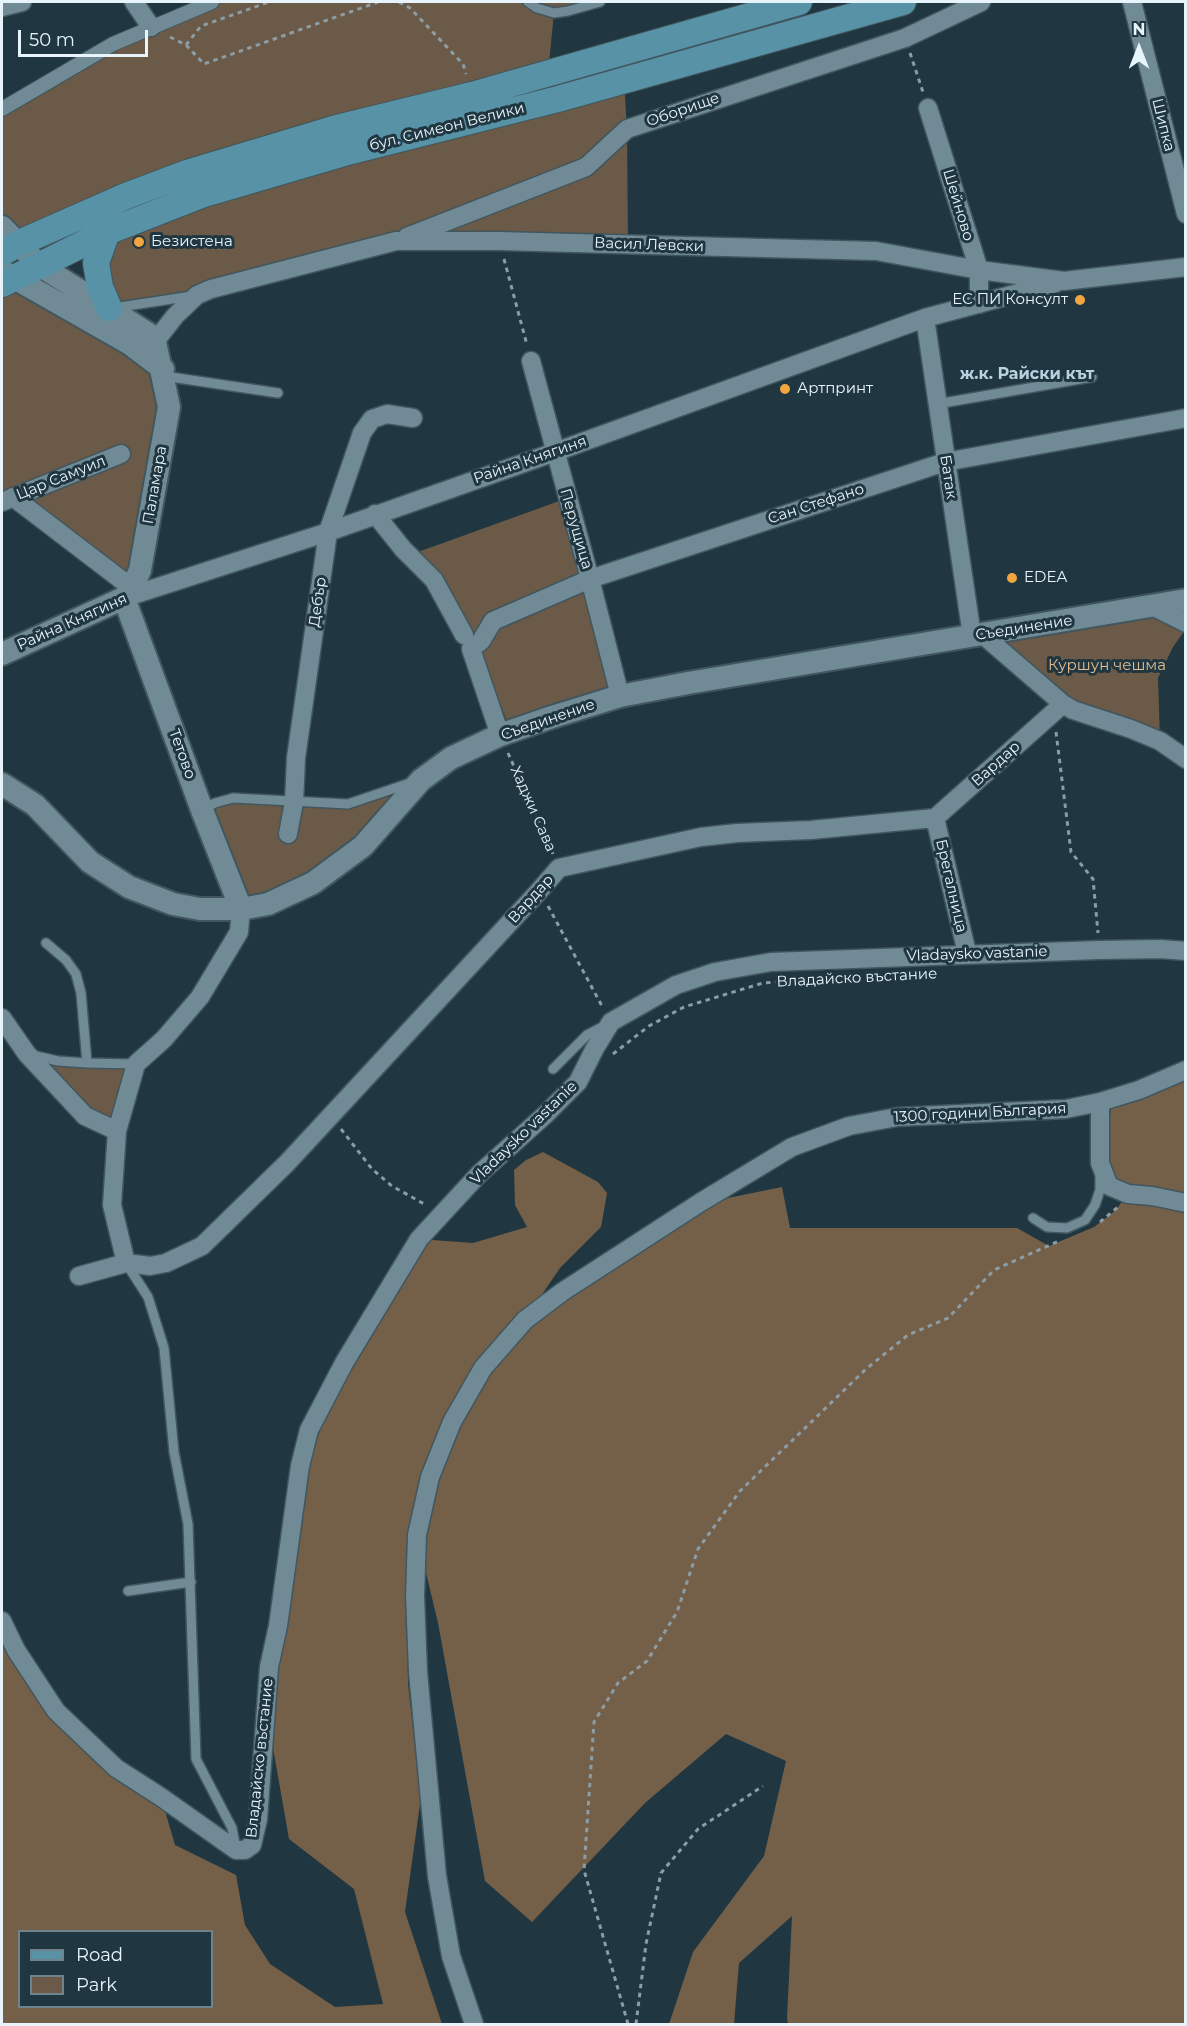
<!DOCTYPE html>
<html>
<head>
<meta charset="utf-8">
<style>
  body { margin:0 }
  #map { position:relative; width:1187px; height:2026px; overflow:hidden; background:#203741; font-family:Montserrat,sans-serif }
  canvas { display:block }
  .frame { position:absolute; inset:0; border:3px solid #e7f4fb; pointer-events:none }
  .legend { position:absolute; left:18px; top:1930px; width:195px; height:78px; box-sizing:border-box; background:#203741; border:2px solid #70838b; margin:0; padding:8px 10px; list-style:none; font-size:18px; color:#e7f4fb }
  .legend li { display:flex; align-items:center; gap:12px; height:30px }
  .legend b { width:30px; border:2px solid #70838b }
  .north { position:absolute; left:1109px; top:18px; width:60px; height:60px; -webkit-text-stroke:4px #203741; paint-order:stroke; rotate:0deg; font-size:16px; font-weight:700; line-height:24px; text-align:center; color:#e7f4fb }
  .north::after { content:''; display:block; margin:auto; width:21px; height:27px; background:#e7f4fb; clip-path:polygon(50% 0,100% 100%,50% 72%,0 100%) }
  .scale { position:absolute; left:18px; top:30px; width:130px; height:27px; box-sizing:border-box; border:3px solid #e7f4fb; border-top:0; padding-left:8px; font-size:18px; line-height:21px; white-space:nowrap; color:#e7f4fb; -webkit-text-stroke:4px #203741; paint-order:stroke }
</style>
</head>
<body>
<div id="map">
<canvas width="1187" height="2026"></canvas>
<div class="frame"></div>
<ul class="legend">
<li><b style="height:8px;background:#5792a6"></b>Road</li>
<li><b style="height:16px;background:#6a5a47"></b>Park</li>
</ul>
<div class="north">N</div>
<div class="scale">50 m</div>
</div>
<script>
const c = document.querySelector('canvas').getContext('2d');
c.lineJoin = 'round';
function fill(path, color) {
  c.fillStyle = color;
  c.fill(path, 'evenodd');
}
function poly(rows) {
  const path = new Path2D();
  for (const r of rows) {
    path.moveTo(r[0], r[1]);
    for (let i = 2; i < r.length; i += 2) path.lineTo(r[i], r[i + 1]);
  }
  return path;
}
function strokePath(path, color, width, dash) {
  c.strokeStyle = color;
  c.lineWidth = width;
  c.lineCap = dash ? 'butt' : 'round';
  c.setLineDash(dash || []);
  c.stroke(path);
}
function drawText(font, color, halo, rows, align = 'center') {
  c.font = font + ' Montserrat,sans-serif';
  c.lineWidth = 6;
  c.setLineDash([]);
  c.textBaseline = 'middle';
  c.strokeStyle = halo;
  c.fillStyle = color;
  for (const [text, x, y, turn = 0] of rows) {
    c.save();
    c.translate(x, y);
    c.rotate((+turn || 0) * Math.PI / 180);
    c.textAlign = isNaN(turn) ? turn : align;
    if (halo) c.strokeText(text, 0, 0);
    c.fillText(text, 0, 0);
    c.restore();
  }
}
const green = poly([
  [211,2,600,2,554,13,548,73,337,128,2,253,2,109,113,44],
  [624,80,627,129,628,244,396,241,211,289,109,308,107,232],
  [2,284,163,369,169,407,132,588,13,497,2,502],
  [562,500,612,693,510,729,479,650,446,584,418,552],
  [1152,606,1185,630,1173,647,1158,678,1160,741,1097,719,982,634],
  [421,780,363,846,241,909,202,810,233,798,348,804],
  [27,1054,136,1064,117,1131]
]);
const forest = poly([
  [1185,1070,1185,2024,788,2024,787,2018,792,1916,739,1963,734,2024,669,2024,693,1952,764,1856,786,1761,726,1734,645,1803,532,1922,485,1881,438,1623,417,1535,420,1518,407,1571,408,1684,421,1797,405,1912,442,2024,2,2024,2,1621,56,1711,161,1797,175,1845,236,1875,245,1925,270,1964,335,2007,383,2004,354,1889,289,1839,266,1708,300,1466,419,1239,473,1243,527,1227,515,1205,514,1170,526,1160,543,1152,598,1182,607,1193,601,1227,560,1268,526,1318,697,1213,728,1198,782,1187,790,1228,1017,1228,1049,1246,1094,1227,1115,1211,1131,1190,1111,1180,1106,1160,1111,1107],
  [20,1932,212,1932,212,2006,20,2006]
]);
const path = poly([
  [399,2,410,8,463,64,466,74],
  [170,37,186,45,204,64,378,2],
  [186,45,201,26,269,2],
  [910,53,923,92],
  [504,259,527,345],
  [1056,732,1071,852,1093,879,1098,933],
  [508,753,553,854],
  [548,906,603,1008],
  [613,1054,649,1026,684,1007,763,983,804,980],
  [341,1129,372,1169,392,1186,426,1205],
  [1100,1222,1118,1207],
  [628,2024,584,1870,594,1722,618,1683,647,1661,677,1612,698,1549,740,1491,866,1369,908,1335,948,1318,994,1270,1059,1241],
  [636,2024,646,1944,661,1873,698,1829,763,1786]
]);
const service = poly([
  [528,2,537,8,554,13,568,11,600,2],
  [113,308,192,296],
  [164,376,278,393],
  [937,404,1092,377],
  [202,810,215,803,233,798,348,804,410,783],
  [46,943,66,960,76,974,81,993,87,1063],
  [32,1055,58,1061,87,1063,136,1064],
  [553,1069,587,1035,604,1026],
  [1033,1218,1047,1227,1067,1228,1085,1220,1095,1205,1100,1190,1100,1178],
  [126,1263,148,1297,164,1348,174,1452,188,1524,196,1759,232,1828,236,1849],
  [128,1591,191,1582]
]);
const pedestrian = poly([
  [2,109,113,44,212,2]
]);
const minor = poly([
  [134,2,151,27],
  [1132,2,1186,214],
  [2,7,22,2],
  [928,108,979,270,979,304],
  [407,237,586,167,627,129,905,38,981,2],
  [925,318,972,636],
  [147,352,175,316,197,295,211,289,396,241,499,241,876,251,979,270,1064,281,1186,267],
  [531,361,590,579,620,696],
  [13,497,132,588],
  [2,502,121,454],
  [375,514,403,549,434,580,464,635],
  [124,598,328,532,555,452,925,318,1056,283],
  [1152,606,1186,623],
  [982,634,1063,704,1073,710,1131,729,1160,741,1186,759],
  [500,735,471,649,481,641,493,621,590,579,945,462,1186,418],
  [935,818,967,953],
  [288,834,294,802,296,758,328,532,362,433,372,419,387,414,413,418],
  [2,1018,27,1054,85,1116,117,1131],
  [1100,1102,1100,1163,1109,1186,1128,1194,1152,1196,1186,1203],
  [126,1263,112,1205,117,1131,136,1064,164,1039,200,997,239,932,241,909],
  [79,1276,126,1263,150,1266,166,1263,202,1246,287,1163,539,891,559,868,701,837,737,833,811,830,935,818,1063,704],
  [2,1621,16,1650,56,1711,116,1768,161,1797,236,1850,245,1850,252,1845,258,1819,269,1667,278,1626,300,1466,309,1430,344,1363,419,1239,479,1174,545,1115,578,1082,595,1048,611,1022,676,985,715,972,771,962,1099,950,1160,949,1186,951],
  [474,2024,451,1956,437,1876,418,1672,415,1596,417,1535,430,1477,452,1422,483,1368,525,1320,562,1292,701,1202,792,1147,849,1126,897,1117,1066,1109,1100,1102,1139,1090,1186,1070]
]);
const tertiary = poly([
  [2,227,39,265,149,334,155,342,169,407,140,570,132,588,124,598,2,654],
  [2,271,130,344,163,369],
  [124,598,202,810,241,909],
  [2,784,35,805,90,862,129,887,173,904,200,909,241,909,268,904,313,883,363,846,421,780,451,758,500,735,552,717,620,696,688,683,1186,600]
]);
const secondary = poly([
  [107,232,96,263,100,287,109,308],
  [2,253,17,244,126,196,187,173,337,128,472,95,799,2],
  [2,284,107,232,204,194,344,153,558,99,903,2]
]);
const markers = [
  [139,242,6,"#f1a640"],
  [1080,300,6,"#f1a640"],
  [785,389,6,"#f1a640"],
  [1012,578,6,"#f1a640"]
];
const streetNames = [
  ["Оборище",683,110,-19],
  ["Шипка",1163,125,76],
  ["бул. Симеон Велики",447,127,-14],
  ["Шейново",958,205,73],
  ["Васил Левски",649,245,2],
  ["Райна Княгиня",530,460,-19],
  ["Батак",948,477,81],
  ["Цар Самуил",61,478,-22],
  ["Паламара",155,485,-80],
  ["Сан Стефано",816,504,-18],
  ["Перущица",576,529,74],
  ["Дебър",318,602,-82],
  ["Райна Княгиня",72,622,-24],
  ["Съединение",1024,628,-9],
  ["Съединение",548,720,-19],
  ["Тетово",182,754,70],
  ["Вардар",996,764,-42],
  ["Хаджи Сава",533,809,66],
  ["Брегалница",951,886,77],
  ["Вардар",531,899,-48],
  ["Vladaysko vastanie",977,954,-2],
  ["Владайско въстание",857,978,-3],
  ["1300 години България",980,1113,-3],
  ["Vladaysko vastanie",524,1133,-44],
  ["Владайско въстание",260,1758,-84]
];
const poiNames = [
  ["Безистена",151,242],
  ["ЕС ПИ Консулт",1068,300,"right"],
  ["Артпринт",797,389],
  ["EDEA",1024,578]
];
const parkNames = [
  ["Куршун чешма",1107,666]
];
const neighbourhoodNames = [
  ["ж.к. Райски кът",1027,374]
];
fill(green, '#6a5a47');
fill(forest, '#745f48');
strokePath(service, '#41565e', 12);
strokePath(pedestrian, '#41565e', 16);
strokePath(minor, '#41565e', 21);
strokePath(tertiary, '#41565e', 26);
strokePath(secondary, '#41565e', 28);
strokePath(path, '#8c9da6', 3, [4.5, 4.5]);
strokePath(service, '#718b96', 9);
strokePath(pedestrian, '#718b96', 14);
strokePath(minor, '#718b96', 18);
strokePath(tertiary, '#718b96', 22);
strokePath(secondary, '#5792a6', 26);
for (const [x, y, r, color] of markers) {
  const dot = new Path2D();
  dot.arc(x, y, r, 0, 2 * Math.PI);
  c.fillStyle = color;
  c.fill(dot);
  strokePath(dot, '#203741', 2);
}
drawText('15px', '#e7f4fb', '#203741', streetNames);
drawText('15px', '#e7f4fb', '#203741', poiNames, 'left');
drawText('15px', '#e2bc8f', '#203741', parkNames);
drawText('bold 16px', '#b8d3df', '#203741', neighbourhoodNames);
</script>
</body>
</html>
